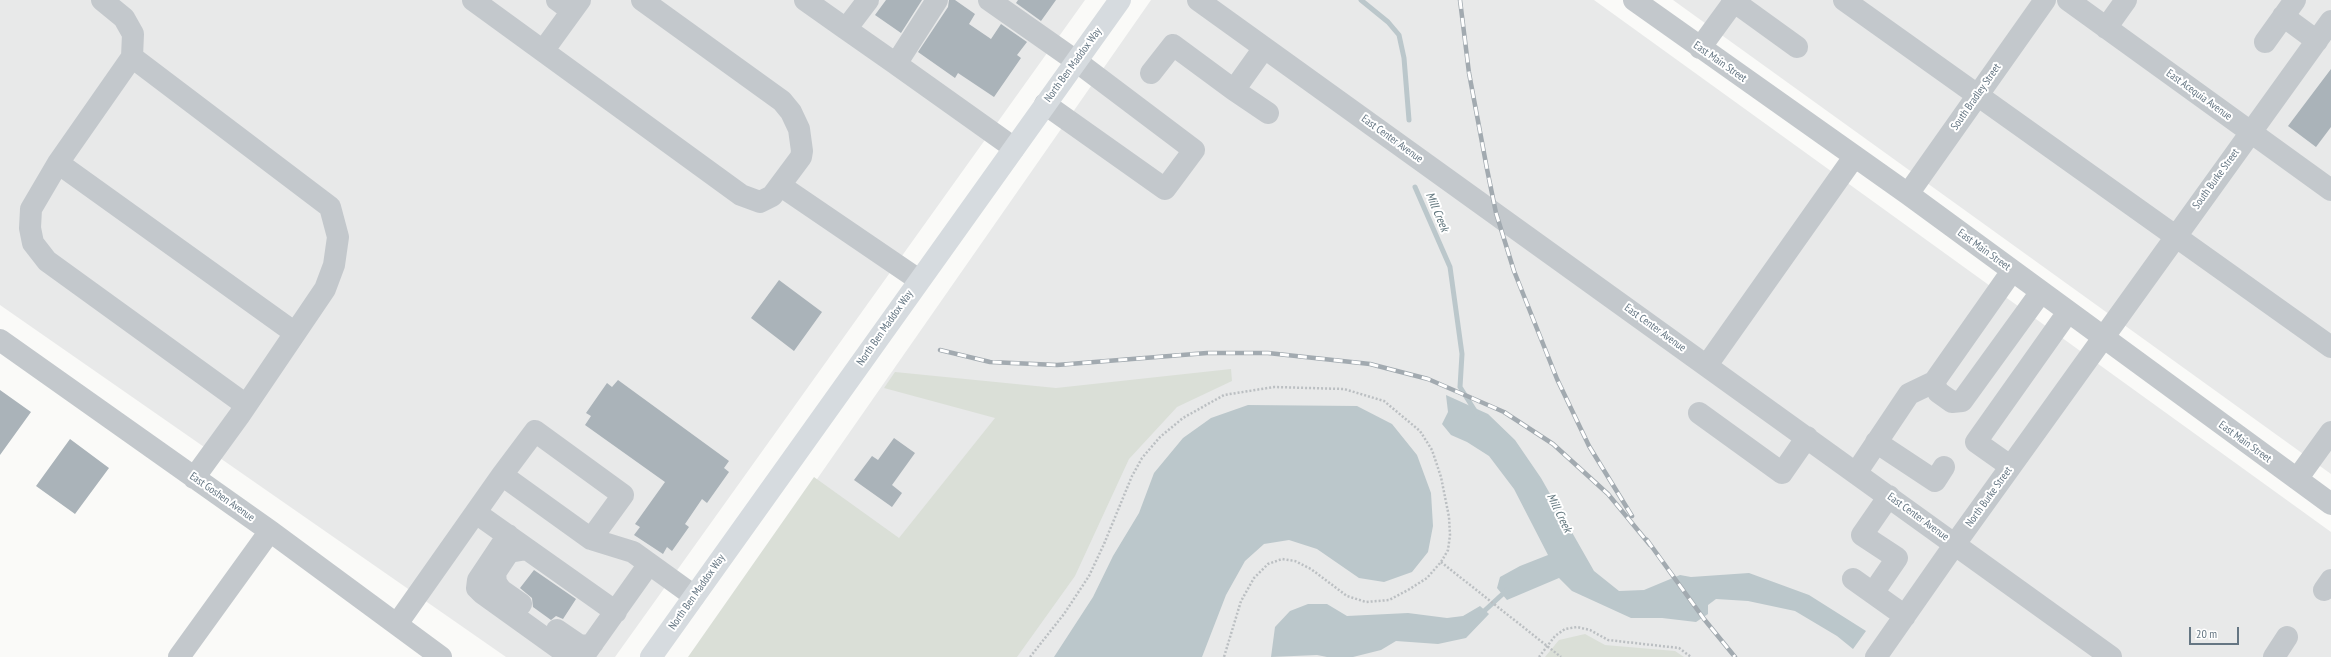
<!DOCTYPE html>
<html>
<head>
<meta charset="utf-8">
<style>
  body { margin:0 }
  #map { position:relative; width:2331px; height:657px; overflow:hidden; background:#fafaf8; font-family:"PT Sans Narrow",sans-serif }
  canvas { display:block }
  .scale { position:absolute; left:2189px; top:627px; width:50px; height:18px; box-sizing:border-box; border:2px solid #657683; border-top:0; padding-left:5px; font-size:12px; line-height:14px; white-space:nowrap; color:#657683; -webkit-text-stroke:3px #fff; paint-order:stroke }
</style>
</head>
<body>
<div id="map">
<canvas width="2331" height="657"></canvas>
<div class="scale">20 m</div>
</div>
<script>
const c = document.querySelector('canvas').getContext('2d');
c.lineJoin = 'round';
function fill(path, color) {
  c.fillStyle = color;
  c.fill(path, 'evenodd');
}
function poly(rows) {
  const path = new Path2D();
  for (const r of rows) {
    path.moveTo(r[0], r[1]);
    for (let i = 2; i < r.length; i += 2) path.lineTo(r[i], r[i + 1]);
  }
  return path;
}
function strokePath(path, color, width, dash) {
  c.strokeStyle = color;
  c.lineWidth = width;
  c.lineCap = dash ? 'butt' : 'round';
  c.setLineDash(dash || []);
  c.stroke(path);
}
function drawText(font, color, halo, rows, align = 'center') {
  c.font = font + ' "PT Sans Narrow",sans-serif';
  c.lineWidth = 4;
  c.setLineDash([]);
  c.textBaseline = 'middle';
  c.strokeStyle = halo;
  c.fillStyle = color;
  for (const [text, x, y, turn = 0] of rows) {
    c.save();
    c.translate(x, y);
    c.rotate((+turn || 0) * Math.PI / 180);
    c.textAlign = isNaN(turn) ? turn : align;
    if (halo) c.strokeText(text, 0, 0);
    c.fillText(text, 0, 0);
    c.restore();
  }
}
const built = poly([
  [0,0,1085,0,615,657,506,657,0,305],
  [1151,0,1594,0,2331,532,2331,657,693,657],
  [1673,0,2331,0,2331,474]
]);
const green = poly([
  [1231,369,1232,381,1177,407,1129,459,1075,576,1017,657,688,657,814,477,899,538,995,418,884,388,895,372,1056,388],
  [1585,634,1605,645,1675,651,1684,657,1545,657,1559,640]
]);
const water = poly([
  [1446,395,1488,414,1515,440,1541,478,1594,571,1619,591,1644,590,1680,575,1691,577,1749,573,1809,595,1866,631,1853,649,1837,636,1795,611,1748,601,1716,599,1708,605,1708,614,1696,622,1662,618,1631,618,1572,591,1559,578,1507,600,1497,588,1500,577,1520,566,1548,555,1514,489,1489,456,1467,442,1451,435,1442,424,1448,412],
  [1248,405,1357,406,1392,424,1417,455,1431,493,1433,526,1428,552,1412,572,1384,582,1359,578,1317,549,1289,540,1264,544,1245,561,1226,595,1202,657,1054,657,1093,597,1113,556,1139,513,1154,473,1183,438,1211,418],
  [1308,604,1327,604,1347,616,1408,613,1447,618,1463,616,1480,606,1489,614,1466,638,1438,644,1396,641,1381,650,1353,657,1327,657,1317,655,1271,657,1275,627,1290,611]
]);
const stream = poly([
  [1361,0,1388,22,1399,35,1404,58,1409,120],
  [1415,187,1450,267,1462,354,1460,387,1477,414],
  [1481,614,1507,590]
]);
const building = poly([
  [886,0,922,0,901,33,875,15],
  [949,0,955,0,975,14,969,24,991,39,1001,24,1027,42,1017,55,1021,58,994,97,958,73,955,78,918,52,948,7],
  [1018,0,1056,0,1041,21,1016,3],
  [2331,69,2331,127,2316,147,2288,126],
  [779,280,822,312,794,351,751,318],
  [618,380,729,461,724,468,729,472,707,503,702,499,685,524,689,527,672,551,667,547,663,554,634,535,640,527,635,524,665,482,585,425,591,416,586,413,607,383,612,387],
  [0,390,31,412,0,455],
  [894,438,915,453,892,485,902,493,892,507,854,480,872,456,878,460],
  [70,439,109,468,75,514,36,486],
  [534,570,576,599,563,619,556,616,551,620,533,607,532,598,520,588]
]);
const path = poly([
  [1441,562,1561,657],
  [1030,657,1064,614,1089,576,1104,544,1132,476,1142,458,1160,437,1183,418,1224,395,1274,387,1344,389,1384,401,1420,431,1432,450,1441,477,1449,517,1450,535,1448,550,1441,562,1427,578,1408,590,1389,600,1366,602,1347,596,1311,569,1295,561,1282,559,1268,564,1254,578,1241,601,1224,657],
  [1539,657,1555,636,1565,629,1577,627,1590,630,1608,640,1679,648,1691,657]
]);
const minor = poly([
  [102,0,124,18,133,34,132,57,58,163,31,209,30,228,33,243,47,261,246,405],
  [473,0,741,195,760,202,772,196,801,157,802,151,799,129,791,112,782,101,642,0],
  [557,0,572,11],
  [805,0,846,29],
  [868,0,846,29,896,64],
  [937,0,896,64,1014,148],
  [989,0,1076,61,1194,150,1165,189,1045,104],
  [1198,0,2111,657],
  [1634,0,1908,194,2331,504],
  [1732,0,1797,47],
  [1844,0,2331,347],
  [2068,0,2331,190],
  [2283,16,2317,41],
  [2106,28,2126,0],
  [2265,42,2295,0],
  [1700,48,1735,0],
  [543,51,580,0],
  [132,57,330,207,338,237,334,265,325,289,239,416,194,478],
  [1151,73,1173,45,1234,90,1264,48],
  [1234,90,1268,113],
  [58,163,295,333],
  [781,186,919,280],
  [1908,194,2045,0],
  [2012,271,1934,382,1938,392,1952,402,1962,401,2041,292],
  [0,340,270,531,441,657],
  [1707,365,1854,157],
  [1699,413,1782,473,1807,437],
  [1876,442,1935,481,1944,467],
  [2010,466,1976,442,2068,312],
  [1856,473,1909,394,1934,382],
  [502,475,535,431,623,495,591,539],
  [2297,479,2331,432],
  [476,513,616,612],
  [508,535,478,580,477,588,482,593,571,657],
  [1853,579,1905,616],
  [2324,590,2331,580],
  [1873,593,1897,558,1862,535,1889,496],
  [521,604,501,590,496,583,495,573,509,552,527,549],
  [397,624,502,475,591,539,633,552,694,596],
  [557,630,579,645,587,646,593,643],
  [585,654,649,564],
  [179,657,270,531],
  [1876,657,1955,544,2331,21],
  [2274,657,2287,637]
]);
const major = poly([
  [651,657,1120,0]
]);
const rail = poly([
  [1460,0,1469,73,1487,169,1496,213,1514,271,1557,379,1589,446,1632,516],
  [940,350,990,362,1057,365,1207,353,1268,353,1370,364,1428,379,1504,412,1553,444,1608,494,1650,545],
  [1647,540,1704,619,1735,657]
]);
const streetNames = [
  ["East Main Street",1720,62,35],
  ["North Ben Maddox Way",1073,65,-54],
  ["East Acequia Avenue",2199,95,36],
  ["South Bradley Street",1976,97,-55],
  ["East Center Avenue",1392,139,36],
  ["South Burke Street",2216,179,-54],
  ["East Main Street",1984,250,36],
  ["North Ben Maddox Way",885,328,-55],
  ["East Center Avenue",1655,328,36],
  ["East Main Street",2245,442,36],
  ["East Goshen Avenue",222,497,35],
  ["North Burke Street",1989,497,-54],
  ["East Center Avenue",1918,517,36],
  ["North Ben Maddox Way",697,592,-55]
];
const waterNames = [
  ["Mill Creek",1437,212,67],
  ["Mill Creek",1559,513,64]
];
fill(built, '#e8e9e9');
fill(green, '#dadfd7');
fill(water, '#bbc7cb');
strokePath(stream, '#bbc7cb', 5);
fill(building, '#aab3b9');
strokePath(path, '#bbbfc2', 2.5, [2, 2]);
strokePath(minor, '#c3c8cc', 22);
strokePath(major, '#d6dbdf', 22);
strokePath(rail, '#a2aab0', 4.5);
strokePath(rail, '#fff', 3, [9]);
drawText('11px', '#657683', '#fff', streetNames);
drawText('italic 12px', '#60757c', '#fff', waterNames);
</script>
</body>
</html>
